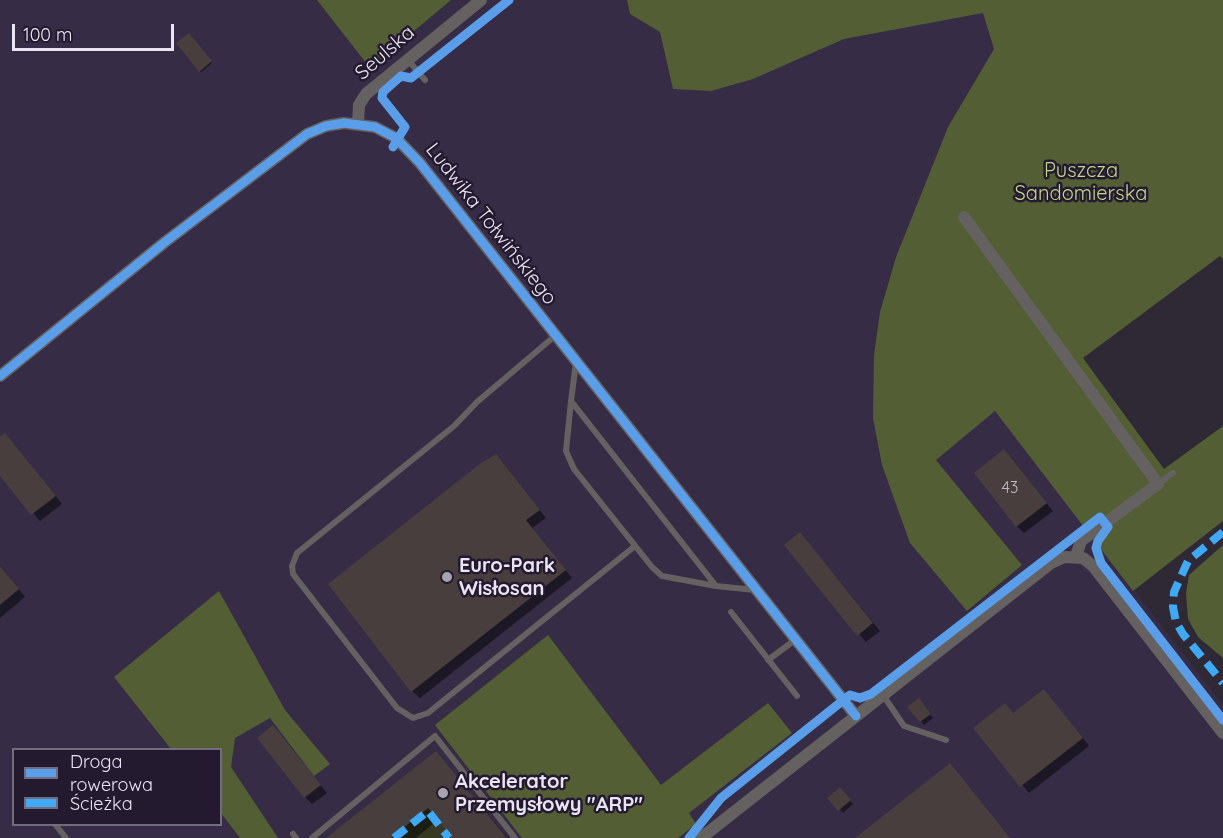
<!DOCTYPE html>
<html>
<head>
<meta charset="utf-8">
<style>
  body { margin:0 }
  #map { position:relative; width:1223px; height:838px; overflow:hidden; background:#2e2935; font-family:Quicksand,sans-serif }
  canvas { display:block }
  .legend { position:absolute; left:12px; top:748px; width:210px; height:78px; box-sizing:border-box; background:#231a30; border:2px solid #736b7e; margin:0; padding:8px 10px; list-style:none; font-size:18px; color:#eae4f3 }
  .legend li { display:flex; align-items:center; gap:12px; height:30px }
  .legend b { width:30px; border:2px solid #736b7e }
  .scale { position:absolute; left:12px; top:24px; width:162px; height:27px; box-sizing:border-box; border:3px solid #eae4f3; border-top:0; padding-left:8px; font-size:18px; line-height:21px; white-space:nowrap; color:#eae4f3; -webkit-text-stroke:4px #231a30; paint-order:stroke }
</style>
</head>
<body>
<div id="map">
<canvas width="1223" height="838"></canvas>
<ul class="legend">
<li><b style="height:8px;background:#5a9eea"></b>Droga rowerowa</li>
<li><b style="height:8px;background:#3fa9f5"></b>Ścieżka</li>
</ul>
<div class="scale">100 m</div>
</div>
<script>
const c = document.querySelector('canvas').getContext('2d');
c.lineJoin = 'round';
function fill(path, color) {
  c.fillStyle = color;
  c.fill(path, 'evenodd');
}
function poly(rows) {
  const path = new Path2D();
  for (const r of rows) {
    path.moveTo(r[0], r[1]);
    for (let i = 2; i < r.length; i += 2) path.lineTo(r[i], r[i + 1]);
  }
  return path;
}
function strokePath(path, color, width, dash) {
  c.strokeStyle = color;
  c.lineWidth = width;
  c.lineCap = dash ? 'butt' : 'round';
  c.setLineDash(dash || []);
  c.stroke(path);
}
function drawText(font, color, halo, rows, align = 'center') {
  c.font = font + ' Quicksand,sans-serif';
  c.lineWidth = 5;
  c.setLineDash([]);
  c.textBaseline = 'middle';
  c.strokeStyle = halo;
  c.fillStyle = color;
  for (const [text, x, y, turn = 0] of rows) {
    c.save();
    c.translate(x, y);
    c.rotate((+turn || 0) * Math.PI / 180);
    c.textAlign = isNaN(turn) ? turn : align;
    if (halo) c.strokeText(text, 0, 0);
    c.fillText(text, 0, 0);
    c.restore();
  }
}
const built = poly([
  [0,0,317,0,370,68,451,0,627,0,630,14,661,31,673,89,753,79,844,39,983,13,994,49,948,127,896,257,880,312,910,543,968,611,1022,565,936,460,995,410,1223,705,1223,838,0,838],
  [14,750,220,750,220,824,14,824]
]);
const green = poly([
  [428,808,452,838,391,838]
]);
const forest = poly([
  [317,0,451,0,370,68],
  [627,0,1223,0,1223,259,1220,256,1083,358,1164,469,1223,426,1223,521,1133,591,995,411,936,460,1022,565,967,611,910,543,882,465,873,418,874,355,880,312,896,257,948,127,994,49,983,13,844,39,753,79,711,91,673,89,660,32,630,14],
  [1223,545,1223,658,1198,637,1188,619,1186,593,1189,575],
  [219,591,285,710,330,764,314,776,270,718,235,738,231,767,278,838,240,838,221,813,220,750,171,749,114,677],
  [548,635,661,785,768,703,792,733,689,813,696,824,678,838,522,838,435,725]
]);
const shadow = poly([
  [189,35,212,63,201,72,178,43],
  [0,438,12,442,62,504,40,521,0,474],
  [1004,451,1053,511,1024,533,1017,526],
  [503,463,546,518,532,528,572,578,420,698,412,691],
  [807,542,880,631,866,642,786,545],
  [0,566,25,597,0,618],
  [1051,698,1089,746,1029,793,975,728],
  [922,703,933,718,924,725,909,707],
  [273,727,327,793,312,804,305,797],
  [436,753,508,838,454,838,439,819,416,838,331,838],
  [843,792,853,804,843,813,830,798]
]);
const building = poly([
  [189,33,212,61,199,72,176,43],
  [5,433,56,496,31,515,0,476,0,436],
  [1004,449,1047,503,1016,527,974,473],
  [496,454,540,510,526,520,566,570,411,692,328,584,481,463],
  [800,532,873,623,857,636,784,545],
  [0,566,19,589,0,605],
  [1044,689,1083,738,1020,787,973,728,1005,703,1013,713],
  [919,698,931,714,920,722,907,707],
  [273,725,321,785,304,798,257,738],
  [436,751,507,838,452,838,428,808,391,838,326,838],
  [950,763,1010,838,855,838],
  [840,787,851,800,838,811,827,798]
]);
const lane = poly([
  [408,60,425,80],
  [556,335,477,402,454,426,297,553,292,566,293,574,397,708,413,718,428,713,635,546],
  [576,362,571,401,716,586,755,590],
  [571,401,566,451,574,469,652,567,662,576,716,586],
  [1158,484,1173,473],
  [731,612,797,696],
  [768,660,795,640],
  [883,695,904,726,946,740],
  [55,824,66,838],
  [293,834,296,838],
  [312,838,435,736,515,838]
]);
const street = poly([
  [358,123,359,105,366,94,481,0],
  [964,217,1158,484,1081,541,1076,556],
  [0,376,165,242,307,134,326,126,344,123,375,127,396,138,420,163,856,716],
  [701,838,1051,563,1064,557,1083,558,1093,566,1223,733]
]);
const quiet = poly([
  [1223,532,1188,561,1174,592,1173,607,1176,622,1183,634,1223,683],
  [394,838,428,811,449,838]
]);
const cycleway = poly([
  [393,147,405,127,382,98,383,92,401,76,411,78,509,0],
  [0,376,165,242,307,134,326,126,344,123,375,127,396,138,420,163,856,716],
  [689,838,721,798,836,706,850,695,860,698,871,694,1100,517,1108,527,1098,541,1096,548,1101,563,1223,720]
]);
const markers = [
  [447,577,6,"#a8a3b0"],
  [443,793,6,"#a8a3b0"]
];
const numberNames = [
  ["43",1010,488]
];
const streetNames = [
  ["Seulska",385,53,-41],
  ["Ludwika Tołwińskiego",491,224,52]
];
const parkNames = [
  ["Puszcza",1081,171],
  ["Sandomierska",1081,194]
];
const poiNames = [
  ["Euro-Park",459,566],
  ["Wisłosan",459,589],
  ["Akcelerator",455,782],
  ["Przemysłowy \"ARP\"",455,805]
];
fill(built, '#362c45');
fill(green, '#353924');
fill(forest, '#545e34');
fill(shadow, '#0007');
fill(building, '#473e3d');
strokePath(lane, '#656161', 6);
strokePath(street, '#656161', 12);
strokePath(quiet, '#3fa9f5', 8, [15, 8]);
strokePath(cycleway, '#5a9eea', 9);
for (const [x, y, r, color] of markers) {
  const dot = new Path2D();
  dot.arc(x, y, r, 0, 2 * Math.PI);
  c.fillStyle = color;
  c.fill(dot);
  strokePath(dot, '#231a30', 2);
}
drawText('16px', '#c1bac6', null, numberNames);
drawText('20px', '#eae4f3', '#231a30', streetNames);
drawText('20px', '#c4d789', '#231a30', parkNames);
drawText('bold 20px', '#eae4f3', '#231a30', poiNames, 'left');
</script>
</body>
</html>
